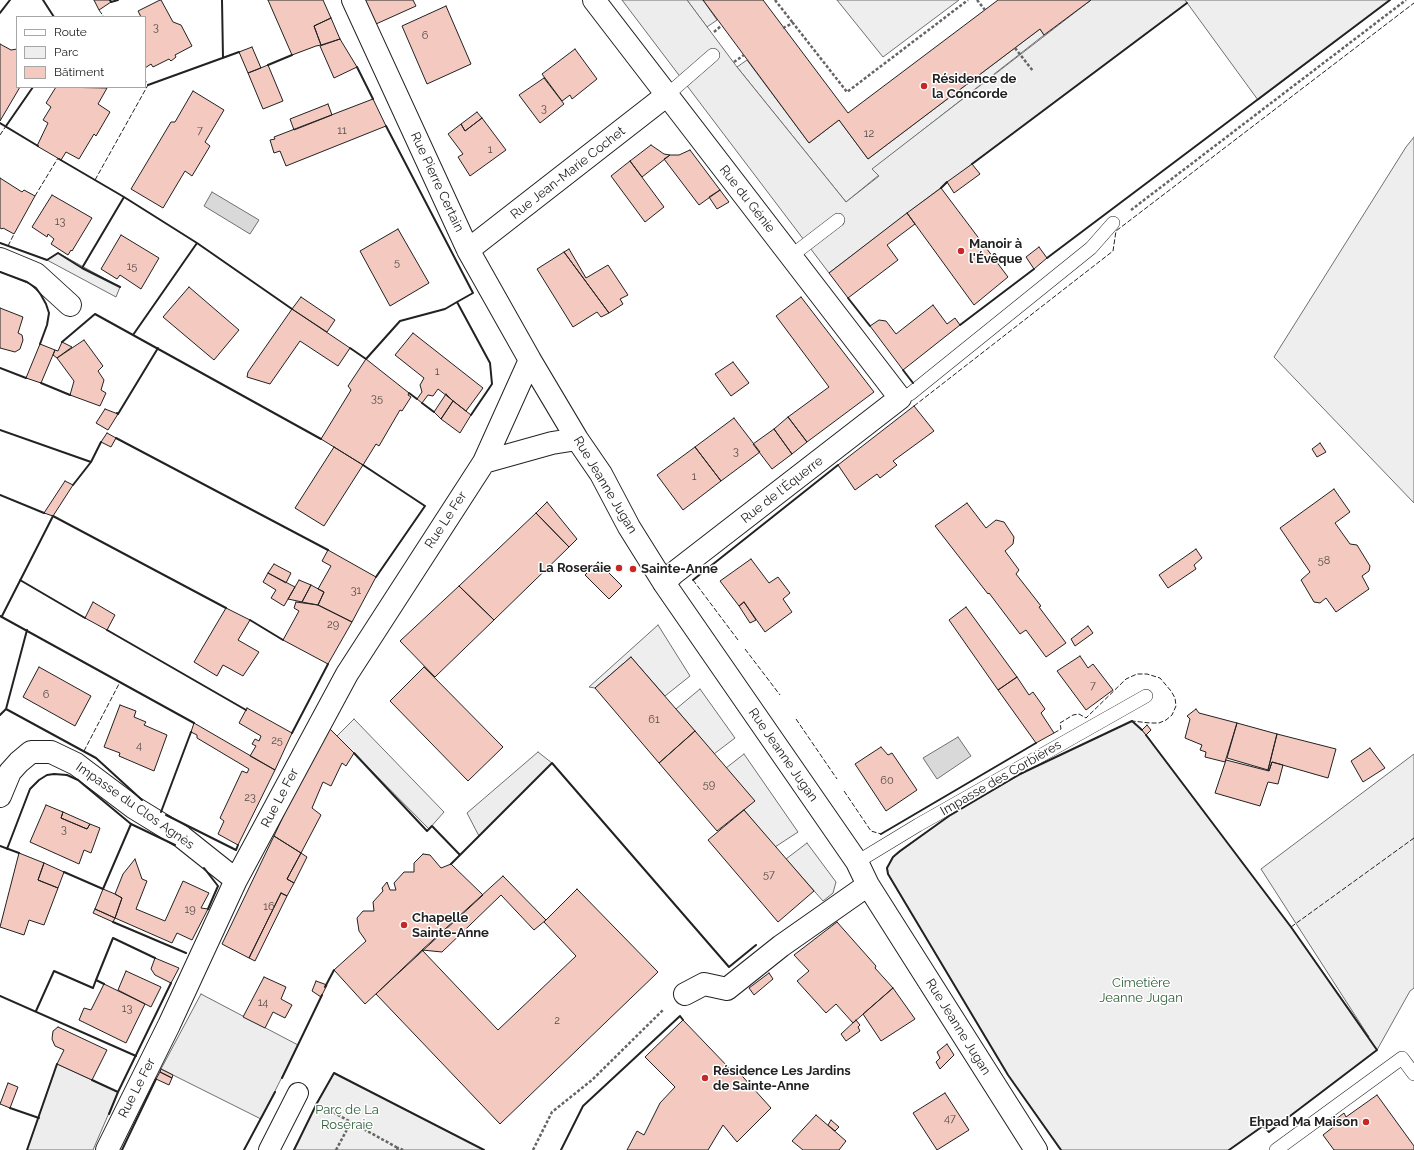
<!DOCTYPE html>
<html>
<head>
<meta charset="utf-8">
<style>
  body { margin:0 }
  #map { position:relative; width:1414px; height:1150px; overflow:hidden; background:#fff; font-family:Raleway,sans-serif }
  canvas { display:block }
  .legend { position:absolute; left:16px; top:16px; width:130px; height:72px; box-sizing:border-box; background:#fff; border:1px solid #a7a7a7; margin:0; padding:5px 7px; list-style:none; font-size:12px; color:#222 }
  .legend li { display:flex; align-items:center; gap:8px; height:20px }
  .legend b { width:20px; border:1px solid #a7a7a7 }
</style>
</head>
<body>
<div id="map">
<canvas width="1414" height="1150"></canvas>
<ul class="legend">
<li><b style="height:5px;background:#fff"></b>Route</li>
<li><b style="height:11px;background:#eee"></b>Parc</li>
<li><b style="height:11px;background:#f3c9c0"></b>Bâtiment</li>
</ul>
</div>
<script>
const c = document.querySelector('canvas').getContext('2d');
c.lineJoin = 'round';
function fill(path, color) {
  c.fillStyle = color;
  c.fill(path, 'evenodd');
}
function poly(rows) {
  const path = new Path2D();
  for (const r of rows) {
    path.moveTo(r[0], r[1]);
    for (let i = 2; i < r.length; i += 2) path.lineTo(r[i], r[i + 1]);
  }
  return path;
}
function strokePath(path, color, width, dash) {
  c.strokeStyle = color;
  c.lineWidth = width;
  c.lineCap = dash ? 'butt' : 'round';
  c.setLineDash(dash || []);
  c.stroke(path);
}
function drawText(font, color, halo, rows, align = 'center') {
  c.font = font + ' Raleway,sans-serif';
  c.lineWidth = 3;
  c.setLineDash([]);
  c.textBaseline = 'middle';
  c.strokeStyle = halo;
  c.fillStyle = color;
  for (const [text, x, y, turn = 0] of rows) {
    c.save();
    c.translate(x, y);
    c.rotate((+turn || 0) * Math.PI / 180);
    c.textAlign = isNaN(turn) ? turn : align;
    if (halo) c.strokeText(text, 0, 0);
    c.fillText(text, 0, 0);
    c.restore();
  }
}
const green = poly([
  [687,0,703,0,717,20,707,27,687,0],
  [837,0,959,0,883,57,837,0],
  [1185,0,1390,0,1258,100,1185,0],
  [1040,29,1044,35,873,169,879,175,846,202,737,67,747,60,809,143,839,120,868,159,1040,29],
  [1414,137,1414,503,1274,357,1406,147,1414,137],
  [658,625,690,676,665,696,631,657,595,688,589,687,658,625],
  [700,689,735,738,714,754,676,709,700,689],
  [1132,721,1142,730,1291,927,1369,1037,1261,869,1414,754,1414,988,1410,991,1377,1050,1269,1132,1263,1126,1229,1150,1061,1150,1008,1075,888,874,887,868,893,857,949,816,1020,774,1132,721],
  [744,754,798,832,775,847,744,810,754,801,726,768,744,754],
  [807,843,836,882,833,893,823,901,786,859,807,843],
  [334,1073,484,1150,294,1150,317,1103,334,1073]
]);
const parking = poly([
  [622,0,687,0,737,67,846,202,879,176,872,169,1091,0,1185,0,1187,3,972,164,829,273,622,0],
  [58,253,120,287,116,297,47,260,58,253],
  [354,719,444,812,429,829,337,736,354,719],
  [538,752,552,763,479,836,467,813,538,752],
  [201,994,298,1045,261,1119,161,1069,201,994],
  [57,1064,118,1092,93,1150,27,1150,57,1064]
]);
const water = poly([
  [212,192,259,220,250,234,204,206,212,192],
  [958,737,971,756,937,779,923,758,958,737]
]);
const building = poly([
  [94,0,110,0,111,2,99,10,94,0],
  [160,0,161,0,173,22,181,25,192,46,175,55,176,57,171,61,169,59,153,67,151,64,145,68,145,17,141,17,138,11,160,0],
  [268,0,323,0,331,18,314,26,321,45,316,46,292,55,268,0],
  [365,0,413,0,416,6,376,24,365,0],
  [703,0,763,0,848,113,998,0,1091,0,1044,35,1040,29,868,159,839,120,809,143,703,0],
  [446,6,471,64,427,84,402,26,446,6],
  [331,18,340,39,321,45,314,26,331,18],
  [340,39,357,67,334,78,320,46,340,39],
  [0,44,11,50,17,49,17,87,20,87,0,121,0,44],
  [252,47,261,68,248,73,239,52,252,47],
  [575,49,597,79,572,99,570,95,562,101,542,74,575,49],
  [268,65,283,101,263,109,248,73,268,65],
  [544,78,564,104,540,123,519,95,544,78],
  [56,87,107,88,98,104,110,112,96,136,94,134,79,159,66,152,61,160,37,146,48,123,43,120,51,107,46,103,56,87],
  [193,91,224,110,205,142,210,146,192,176,185,171,163,208,131,189,171,122,175,122,193,91],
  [373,99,386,126,286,166,280,151,274,153,270,140,275,139,274,137,373,99],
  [328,104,332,115,294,130,290,119,328,104],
  [477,112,482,118,465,131,461,124,477,112],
  [482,118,506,150,470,176,458,157,463,154,448,134,461,124,465,131,482,118],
  [651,145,664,154,670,155,642,177,630,161,651,145],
  [690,150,720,190,699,205,664,159,670,155,679,155,690,150],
  [630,161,664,207,645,222,611,176,630,161],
  [972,164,980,174,954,193,947,182,972,164],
  [0,178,22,192,24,190,35,196,14,234,3,228,2,229,0,228,0,178],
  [941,188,1008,277,974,305,907,213,941,188],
  [720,190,729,202,717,209,709,197,720,190],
  [52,195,92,218,72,251,71,250,68,255,51,244,54,239,48,234,47,237,32,227,52,195],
  [907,213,915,224,887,245,898,260,848,298,829,273,907,213],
  [398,229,429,283,390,306,360,251,398,229],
  [121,235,159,258,141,289,120,275,117,279,101,269,121,235],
  [1039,247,1047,258,1034,269,1026,257,1039,247],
  [569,249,586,278,608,265,628,295,620,299,623,304,609,313,564,252,569,249],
  [564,252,609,313,601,317,597,312,573,327,537,269,564,252],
  [189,287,239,330,214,360,163,317,189,287],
  [301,297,335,320,327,332,292,309,301,297],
  [801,297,874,392,807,442,788,417,829,387,776,316,801,297],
  [933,305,947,324,955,318,960,325,903,370,870,326,879,320,886,321,896,334,933,305],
  [0,308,23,317,18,333,22,335,23,340,20,349,15,352,0,348,0,308],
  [292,309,350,348,338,366,300,341,270,384,247,377,248,372,292,309],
  [413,333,483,388,466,411,438,389,433,396,428,395,422,403,417,399,422,392,420,385,424,378,395,355,413,333],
  [84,340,103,366,98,371,104,380,101,390,106,393,100,406,70,395,74,381,57,358,84,340],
  [62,342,72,347,57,358,53,355,55,350,58,351,62,342],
  [40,344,55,350,41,383,26,378,40,344],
  [366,359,409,393,408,395,411,397,402,411,400,410,379,446,376,444,363,465,321,439,351,390,348,386,366,359],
  [733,362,749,383,731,396,715,374,733,362],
  [446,394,453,401,441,419,434,412,446,394],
  [453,401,471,415,460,433,441,419,453,401],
  [914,406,934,431,893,461,897,465,880,478,877,474,855,490,838,465,914,406],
  [105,409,118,414,108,430,96,423,105,409],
  [788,417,807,442,792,454,774,429,788,417],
  [734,418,760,452,721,481,695,447,734,418],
  [774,429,792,454,772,469,753,444,774,429],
  [107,433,116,438,111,447,101,442,107,433],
  [1320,443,1326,452,1317,457,1312,449,1320,443],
  [334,447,363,465,324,526,295,508,334,447],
  [695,447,721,481,683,510,657,475,695,447],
  [65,481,73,485,53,516,44,513,65,481],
  [1334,489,1350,512,1335,523,1350,544,1357,545,1370,566,1369,571,1362,576,1369,589,1336,612,1326,598,1320,603,1314,602,1301,580,1310,572,1280,528,1334,489],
  [547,502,577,539,569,547,536,513,547,502],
  [967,503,986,528,996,520,1004,522,1014,537,1013,544,1005,551,1019,570,1016,574,1041,606,1039,607,1066,643,1046,657,1026,630,1020,634,989,593,988,594,935,526,967,503],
  [536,513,569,547,494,620,459,586,536,513],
  [1196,549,1202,558,1194,565,1196,569,1168,588,1159,575,1196,549],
  [328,550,376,577,352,622,318,605,324,592,318,589,331,566,322,561,328,550],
  [751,559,769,583,778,577,790,593,783,599,792,612,765,632,744,602,739,606,720,581,751,559],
  [598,562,622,586,609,599,585,575,598,562],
  [274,564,291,573,286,583,268,573,274,564],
  [268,573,295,587,284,606,271,598,276,590,263,582,268,573],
  [299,580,311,585,302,602,288,599,299,580],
  [311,585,324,592,318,605,302,602,311,585],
  [459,586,494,620,435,677,400,641,459,586],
  [93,602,115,615,107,630,85,618,93,602],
  [296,602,318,605,352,622,328,664,283,640,299,611,294,608,296,602],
  [744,602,756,620,750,623,739,606,744,602],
  [966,607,1017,677,998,690,949,620,966,607],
  [226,608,250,620,238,640,259,652,243,676,223,665,217,676,194,662,226,608],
  [1088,626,1093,633,1075,646,1071,639,1088,626],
  [1080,656,1088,668,1093,664,1113,690,1086,710,1057,671,1080,656],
  [631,657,695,731,659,763,595,688,631,657],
  [39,667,91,696,75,726,23,697,39,667],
  [424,667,503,747,468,781,390,701,424,667],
  [1017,677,1029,695,1033,692,1045,709,1041,713,1054,733,1036,743,998,690,1017,677],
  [120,705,136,711,134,717,146,722,144,725,167,735,154,771,119,756,120,753,104,747,120,705],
  [247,708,292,733,275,770,250,756,256,746,252,744,255,739,259,741,261,736,239,723,247,708],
  [1196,709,1199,713,1237,723,1225,762,1205,757,1206,752,1200,750,1202,745,1185,738,1190,719,1187,716,1196,709],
  [194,723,275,770,238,845,218,834,224,821,220,818,242,771,247,773,249,769,197,738,197,735,191,732,194,723],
  [1237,723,1277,734,1268,770,1227,758,1237,723],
  [326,725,354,753,346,766,342,763,331,786,323,782,312,808,321,815,301,853,274,836,326,725],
  [1147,725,1151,730,1146,735,1142,730,1147,725],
  [695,731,755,801,717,831,659,763,695,731],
  [1277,734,1336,749,1328,778,1272,762,1269,771,1268,770,1277,734],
  [881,747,888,755,892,753,917,790,886,811,855,764,881,747],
  [1370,748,1385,768,1363,782,1351,761,1370,748],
  [1226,760,1269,771,1272,762,1283,765,1278,784,1268,782,1260,806,1215,793,1226,760],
  [46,805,63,812,61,818,87,829,90,824,100,828,91,853,84,850,79,864,30,842,46,805],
  [744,810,814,891,778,922,708,840,744,810],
  [63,812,90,824,87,829,61,818,63,812],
  [274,836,301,853,287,879,294,883,287,896,281,893,249,958,222,944,274,836],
  [19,853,44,863,38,880,58,888,44,925,29,920,24,935,0,927,19,853],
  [301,853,307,857,294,883,287,879,301,853],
  [423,854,430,855,441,868,451,864,483,895,365,1004,334,970,366,941,359,931,357,918,363,911,374,911,373,902,383,891,382,888,387,882,390,890,396,890,394,883,404,872,414,872,414,863,423,854],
  [135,859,142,879,147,881,136,909,165,921,183,881,209,893,201,908,208,909,192,940,177,933,172,943,115,918,122,898,115,894,123,874,135,859],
  [44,863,64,872,58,888,38,880,44,863],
  [503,876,546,920,534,930,501,895,442,952,422,950,503,876],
  [103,889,115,894,122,898,115,918,95,909,103,889],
  [577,889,658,972,500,1124,376,994,422,950,498,1030,576,956,544,922,577,889],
  [281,893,287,896,255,961,249,958,281,893],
  [95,909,115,918,113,922,93,913,95,909],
  [837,922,876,966,875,968,893,988,853,1023,836,1004,826,1013,797,981,809,971,794,955,837,922],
  [155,958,179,968,171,983,155,975,151,969,155,958],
  [126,971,161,987,151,1007,118,990,126,971],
  [769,973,773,979,754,995,749,988,769,973],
  [264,977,286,987,281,999,292,1005,285,1018,273,1012,265,1028,243,1017,264,977],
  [316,981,327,985,321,997,312,991,316,981],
  [104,984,145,1004,126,1043,79,1020,84,1008,91,1010,104,984],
  [893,988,915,1019,881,1041,863,1014,893,988],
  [683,1020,731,1070,734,1067,771,1108,737,1142,723,1125,708,1150,627,1150,637,1131,644,1135,660,1103,675,1087,645,1057,683,1020],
  [856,1020,860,1025,858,1027,860,1031,846,1041,841,1034,856,1020],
  [58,1027,107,1050,92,1080,57,1064,64,1050,55,1046,52,1039,53,1031,58,1027],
  [947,1044,954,1055,940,1069,936,1062,940,1058,937,1052,947,1044],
  [161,1069,173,1075,172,1078,160,1072,161,1069],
  [160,1072,172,1078,169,1085,156,1079,160,1072],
  [8,1083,18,1087,10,1108,0,1104,8,1083],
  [945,1093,969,1130,937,1150,913,1113,945,1093],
  [1377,1095,1414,1146,1414,1150,1334,1150,1323,1135,1337,1124,1335,1120,1344,1113,1346,1117,1377,1095],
  [816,1115,846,1141,839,1150,803,1150,792,1141,816,1115],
  [831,1120,839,1127,835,1131,828,1125,831,1120]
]);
const path = poly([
  [775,0,793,23],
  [977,0,985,10],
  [783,28,793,23,847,92,968,0],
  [714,32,721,26],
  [1015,48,1033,71],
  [734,62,744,55],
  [1131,210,1406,0],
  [320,1105,398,1148],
  [336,1150,351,1122],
  [397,1150,398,1148,403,1150],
  [533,1150,552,1112,592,1080,664,1009]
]);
const service = poly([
  [667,95,713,55],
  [791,256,838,220],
  [900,398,910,394,1091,248,1113,223],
  [857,862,918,825,1146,696],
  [1276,1150,1402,1058,1414,1074]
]);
const pedestrian = poly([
  [269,1150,298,1093]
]);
const minor = poly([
  [353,0,468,250,530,360,577,439,601,474,629,527,664,583,857,862,868,885,1036,1150],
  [594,0,900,398,674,573,664,583],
  [468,250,667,95],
  [0,259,36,274,70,305],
  [484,462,552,443,577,439],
  [0,796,10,772,19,762,31,752,51,752,76,764,133,807,182,837,236,880],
  [685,994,704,984,727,989,781,946,868,885],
  [107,1150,169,1025,236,880,347,674,484,462,530,360]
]);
const fence = poly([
  [99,10,104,17],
  [0,135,6,126],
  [95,180,148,85,145,80],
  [35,196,58,158],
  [8,246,14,234],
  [914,406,1113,251,1116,231,1414,3],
  [693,580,738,640],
  [745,649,780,695],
  [796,719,837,779],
  [1054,733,1061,729,1060,723,1073,715,1079,714,1086,718,1126,679,1137,674,1147,674,1160,678,1171,691,1175,698,1176,706,1172,715,1166,720,1159,723,1150,723,1132,721],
  [84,751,120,682],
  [844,791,871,831,881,834],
  [1291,927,1414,838]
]);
const wall = poly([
  [43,0,54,17],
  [110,0,111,2,118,0],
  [222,0,223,58],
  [0,13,10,0],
  [268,65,292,55],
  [357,67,373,99],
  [148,85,239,52],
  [0,123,38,146],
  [6,126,33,87],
  [386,126,473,293,457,302,490,363,492,384,471,415],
  [59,159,124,197,197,243,292,309],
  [972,164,1187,3],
  [941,188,947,182],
  [0,243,47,260,58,253,82,268,120,287],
  [1047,258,1390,0],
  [82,268,124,197],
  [0,272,27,282,36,288,41,295,46,304,49,313,47,325,40,344],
  [848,298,870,326],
  [960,325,1034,269],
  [133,335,197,243],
  [62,342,95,314,321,439],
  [350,348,366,359,400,321,445,309,457,302],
  [0,368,26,378],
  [903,370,913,383],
  [41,383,70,395],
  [409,393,417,399],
  [422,403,434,412],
  [117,413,118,414,158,348],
  [0,430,91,462,101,442],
  [116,438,328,550],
  [363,465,425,506,376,577],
  [73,485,91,462],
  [0,495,44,513],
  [20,580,85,618],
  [693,580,838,465],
  [0,616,194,723],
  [2,616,53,516,226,608],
  [250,620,283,640],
  [107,630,246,710],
  [6,709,96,758,142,800],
  [0,715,6,709,27,630],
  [292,733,328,664],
  [1146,735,1291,927,1377,1050,1269,1132,1263,1126,1229,1150],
  [354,753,427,831,432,826,460,855],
  [161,812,191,732],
  [166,815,236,850,238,845],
  [881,834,1036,743],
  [0,846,19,853],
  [7,849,30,789,39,780,47,775,54,774,67,775,78,780,131,824,175,845],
  [451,864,552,763,729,967,756,945],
  [204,868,218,886,208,909],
  [64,872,103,889,131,824],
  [113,922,186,953],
  [96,980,113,938,155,958],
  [325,987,334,970],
  [0,996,136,1056],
  [36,1011,54,971,93,988,96,980,104,984],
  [282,1078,322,995],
  [92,1080,118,1092,171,983],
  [10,1108,39,1118],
  [109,1114,118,1092],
  [27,1150,57,1064],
  [122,1150,156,1079],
  [244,1150,275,1092],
  [294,1150,317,1103,334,1073,484,1150],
  [561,1150,583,1106,680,1016,683,1020],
  [1061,1150,1008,1075,888,874,887,868,893,857,900,851,949,816,1020,774,1132,721,1142,730]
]);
const markers = [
  [924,86,4,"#c62828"],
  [961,251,4,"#c62828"],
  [619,568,4,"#c62828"],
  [633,569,4,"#c62828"],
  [404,925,4,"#c62828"],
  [705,1078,4,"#c62828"],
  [1366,1122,4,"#c62828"]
];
const numberNames = [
  ["3",156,28],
  ["6",425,36],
  ["3",544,109],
  ["7",200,131],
  ["11",342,131],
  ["12",869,134],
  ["1",490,150],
  ["13",60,222],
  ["5",397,263],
  ["15",132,267],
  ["1",437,372],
  ["35",377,399],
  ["3",736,452],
  ["1",694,477],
  ["58",1324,561],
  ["31",356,591],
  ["29",333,625],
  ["7",1093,686],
  ["6",46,695],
  ["61",654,720],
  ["25",277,741],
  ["4",139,746],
  ["60",887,781],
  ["59",709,785],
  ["23",250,798],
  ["3",64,830],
  ["57",769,875],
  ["16",269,907],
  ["19",190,910],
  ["14",263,1003],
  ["13",127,1009],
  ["2",557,1021],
  ["47",950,1119]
];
const poiNames = [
  ["Résidence de",932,79],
  ["la Concorde",932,94],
  ["Manoir à",969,244],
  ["l'Évêque",969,259],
  ["La Roseraie",611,568,"right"],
  ["Sainte-Anne",641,569],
  ["Chapelle",412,918],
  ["Sainte-Anne",412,933],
  ["Résidence Les Jardins",713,1071],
  ["de Sainte-Anne",713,1086],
  ["Ehpad Ma Maison",1358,1122,"right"]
];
const streetNames = [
  ["Rue Jean-Marie Cochet",568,173,-38],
  ["Rue Pierre Certain",437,182,65],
  ["Rue du Génie",747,199,52],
  ["Rue Jeanne Jugan",605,485,59],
  ["Rue de l'Équerre",782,490,-38],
  ["Rue Le Fer",446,520,-57],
  ["Rue Jeanne Jugan",783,755,55],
  ["Impasse des Corbières",1001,778,-30],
  ["Rue Le Fer",280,798,-62],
  ["Impasse du Clos Agnès",135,806,35],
  ["Rue Jeanne Jugan",958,1027,58],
  ["Rue Le Fer",137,1088,-63]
];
const parkNames = [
  ["Cimetière",1141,983],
  ["Jeanne Jugan",1141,998],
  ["Parc de La",347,1110],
  ["Roseraie",347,1125]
];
fill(green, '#eee');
strokePath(green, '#6f6f6f', 1);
fill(parking, '#ededed');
strokePath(parking, '#6f6f6f', 1);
fill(water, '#d9d9d9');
strokePath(water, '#6f6f6f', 1);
fill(building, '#f3c9c0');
strokePath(building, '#222', 1);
strokePath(service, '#222', 14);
strokePath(pedestrian, '#222', 22);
strokePath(minor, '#222', 24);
strokePath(path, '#646464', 2.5, [3, 2]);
strokePath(service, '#fff', 13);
strokePath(pedestrian, '#fff', 20);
strokePath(minor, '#fff', 22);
strokePath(fence, '#222', 1, [5, 2]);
strokePath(wall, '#222', 2);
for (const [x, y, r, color] of markers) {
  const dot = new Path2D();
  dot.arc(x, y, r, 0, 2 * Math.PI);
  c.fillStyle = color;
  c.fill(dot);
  strokePath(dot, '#fff', 1.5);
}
drawText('11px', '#564c4a', null, numberNames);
drawText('bold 13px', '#222', '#fff', poiNames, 'left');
drawText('13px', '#222', '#fff', streetNames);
drawText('13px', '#2f5e38', '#fff', parkNames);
</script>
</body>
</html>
